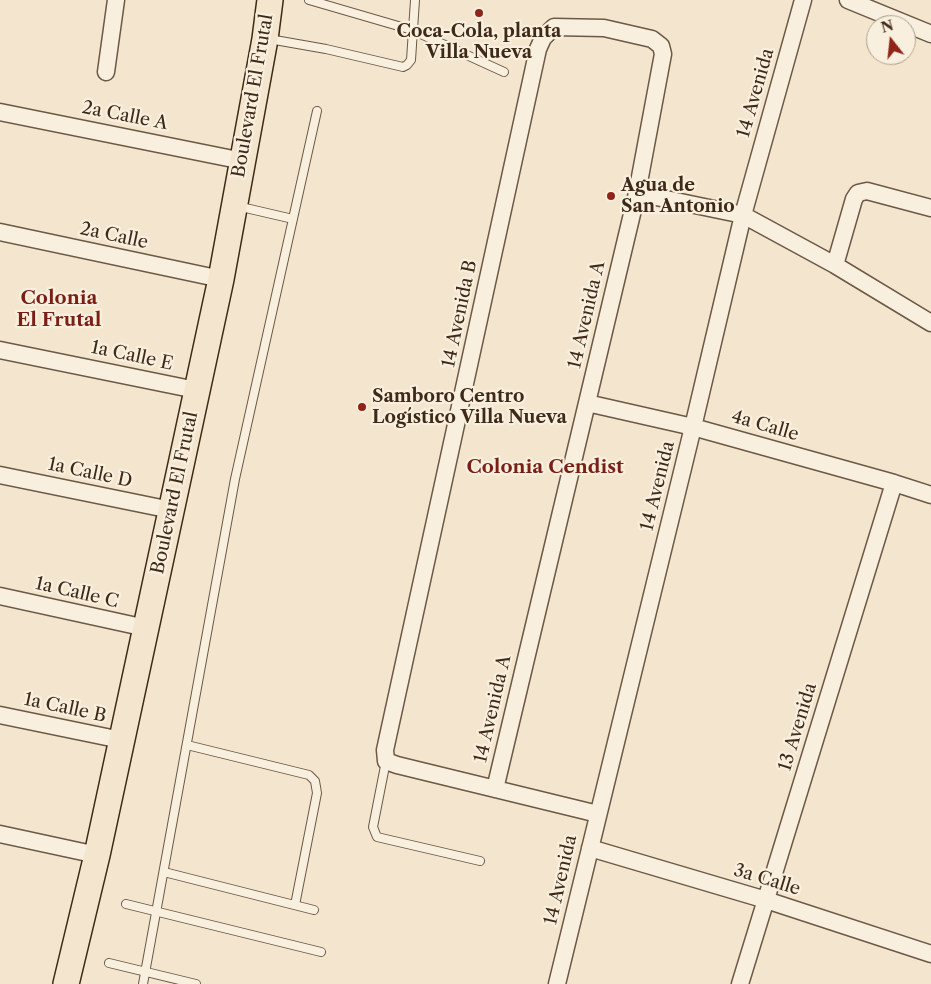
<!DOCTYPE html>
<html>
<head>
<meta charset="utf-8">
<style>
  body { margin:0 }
  #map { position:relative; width:931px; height:984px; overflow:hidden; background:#f4e6ce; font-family:"Libre Caslon Text",serif }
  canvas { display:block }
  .north { position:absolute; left:866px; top:15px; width:50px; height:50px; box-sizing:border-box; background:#f8efdf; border:1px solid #aea08f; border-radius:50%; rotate:344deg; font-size:14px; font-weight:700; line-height:20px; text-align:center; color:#3f2917 }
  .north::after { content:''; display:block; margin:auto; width:18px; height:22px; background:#8f2418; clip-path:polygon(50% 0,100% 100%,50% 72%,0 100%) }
</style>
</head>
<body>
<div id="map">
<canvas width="931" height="984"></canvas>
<div class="north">N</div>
</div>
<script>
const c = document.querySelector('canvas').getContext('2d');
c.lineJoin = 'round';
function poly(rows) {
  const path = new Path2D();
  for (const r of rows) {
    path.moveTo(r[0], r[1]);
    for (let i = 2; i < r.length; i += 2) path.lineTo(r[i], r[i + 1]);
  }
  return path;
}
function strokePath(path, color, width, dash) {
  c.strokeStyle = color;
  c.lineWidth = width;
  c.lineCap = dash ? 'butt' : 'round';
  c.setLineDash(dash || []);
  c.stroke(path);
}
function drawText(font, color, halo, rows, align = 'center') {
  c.font = font + ' "Libre Caslon Text",serif';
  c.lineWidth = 4.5;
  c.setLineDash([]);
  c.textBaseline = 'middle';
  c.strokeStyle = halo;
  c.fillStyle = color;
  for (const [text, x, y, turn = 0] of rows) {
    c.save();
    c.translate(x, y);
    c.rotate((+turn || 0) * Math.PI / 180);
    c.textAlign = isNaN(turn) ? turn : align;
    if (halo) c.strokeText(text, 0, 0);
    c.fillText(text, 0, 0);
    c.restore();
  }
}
const service = poly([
  [309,0,412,30,504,72],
  [269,39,326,49,403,67,407,65,411,60,415,0],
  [237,206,293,219],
  [187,745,309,775,315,781,317,793,295,905],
  [386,761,373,827,377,837,480,861],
  [164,872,314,910],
  [126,904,321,952],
  [109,963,196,984],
  [143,984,235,479,317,111]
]);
const minor = poly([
  [848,0,931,34],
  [106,72,116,0],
  [0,112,243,161],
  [637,193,743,215,835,265,931,323],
  [0,232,221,279],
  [835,265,854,199,858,193,867,191,931,208],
  [0,350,196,390],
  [587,403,693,427,894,483,931,495],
  [0,475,171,510],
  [0,596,146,628],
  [0,715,121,740],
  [495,789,637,193,663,54,661,46,652,39,604,28,554,27,543,38,538,49,385,750,386,761,397,765,598,814],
  [0,834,97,855],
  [590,848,766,900,931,954],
  [557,984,693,427,743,215,803,0],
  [740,984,894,483]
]);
const primary = poly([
  [66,984,97,855,221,279,265,39,270,0]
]);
const markers = [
  [479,13,5,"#8f2418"],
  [611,196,5,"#8f2418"],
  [362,407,5,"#8f2418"]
];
const poiNames = [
  ["Coca-Cola, planta",479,32,"center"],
  ["Villa Nueva",479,53,"center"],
  ["Agua de",621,186],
  ["San Antonio",621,207],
  ["Samboro Centro",372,397],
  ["Logístico Villa Nueva",372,418]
];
const streetNames = [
  ["14 Avenida",756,93,-74],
  ["Boulevard El Frutal",253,96,-80],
  ["2a Calle A",125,116,11],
  ["2a Calle",114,236,12],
  ["14 Avenida B",460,314,-78],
  ["14 Avenida A",587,315,-77],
  ["1a Calle E",132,356,12],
  ["4a Calle",765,426,16],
  ["1a Calle D",90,473,12],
  ["14 Avenida",658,486,-76],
  ["Boulevard El Frutal",175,493,-78],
  ["1a Calle C",77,593,13],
  ["1a Calle B",65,708,12],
  ["14 Avenida A",493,709,-77],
  ["13 Avenida",798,727,-73],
  ["14 Avenida",561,880,-77],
  ["3a Calle",767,880,17]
];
const neighbourhoodNames = [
  ["Colonia",59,299],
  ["El Frutal",59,321],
  ["Colonia Cendist",545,468]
];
strokePath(service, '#6c5845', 10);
strokePath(minor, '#6c5845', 19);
strokePath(primary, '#3f2917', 28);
strokePath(service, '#f8efdf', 8);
strokePath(minor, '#f8efdf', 16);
strokePath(primary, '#f4e6ce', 25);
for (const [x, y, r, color] of markers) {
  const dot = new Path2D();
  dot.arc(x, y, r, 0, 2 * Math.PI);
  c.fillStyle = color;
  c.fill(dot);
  strokePath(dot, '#f8efdf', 2);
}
drawText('bold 18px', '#3f2917', '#f8efdf', poiNames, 'left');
drawText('18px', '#3f2917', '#f8efdf', streetNames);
drawText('bold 19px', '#7a1f14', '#f8efdf', neighbourhoodNames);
</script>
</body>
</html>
